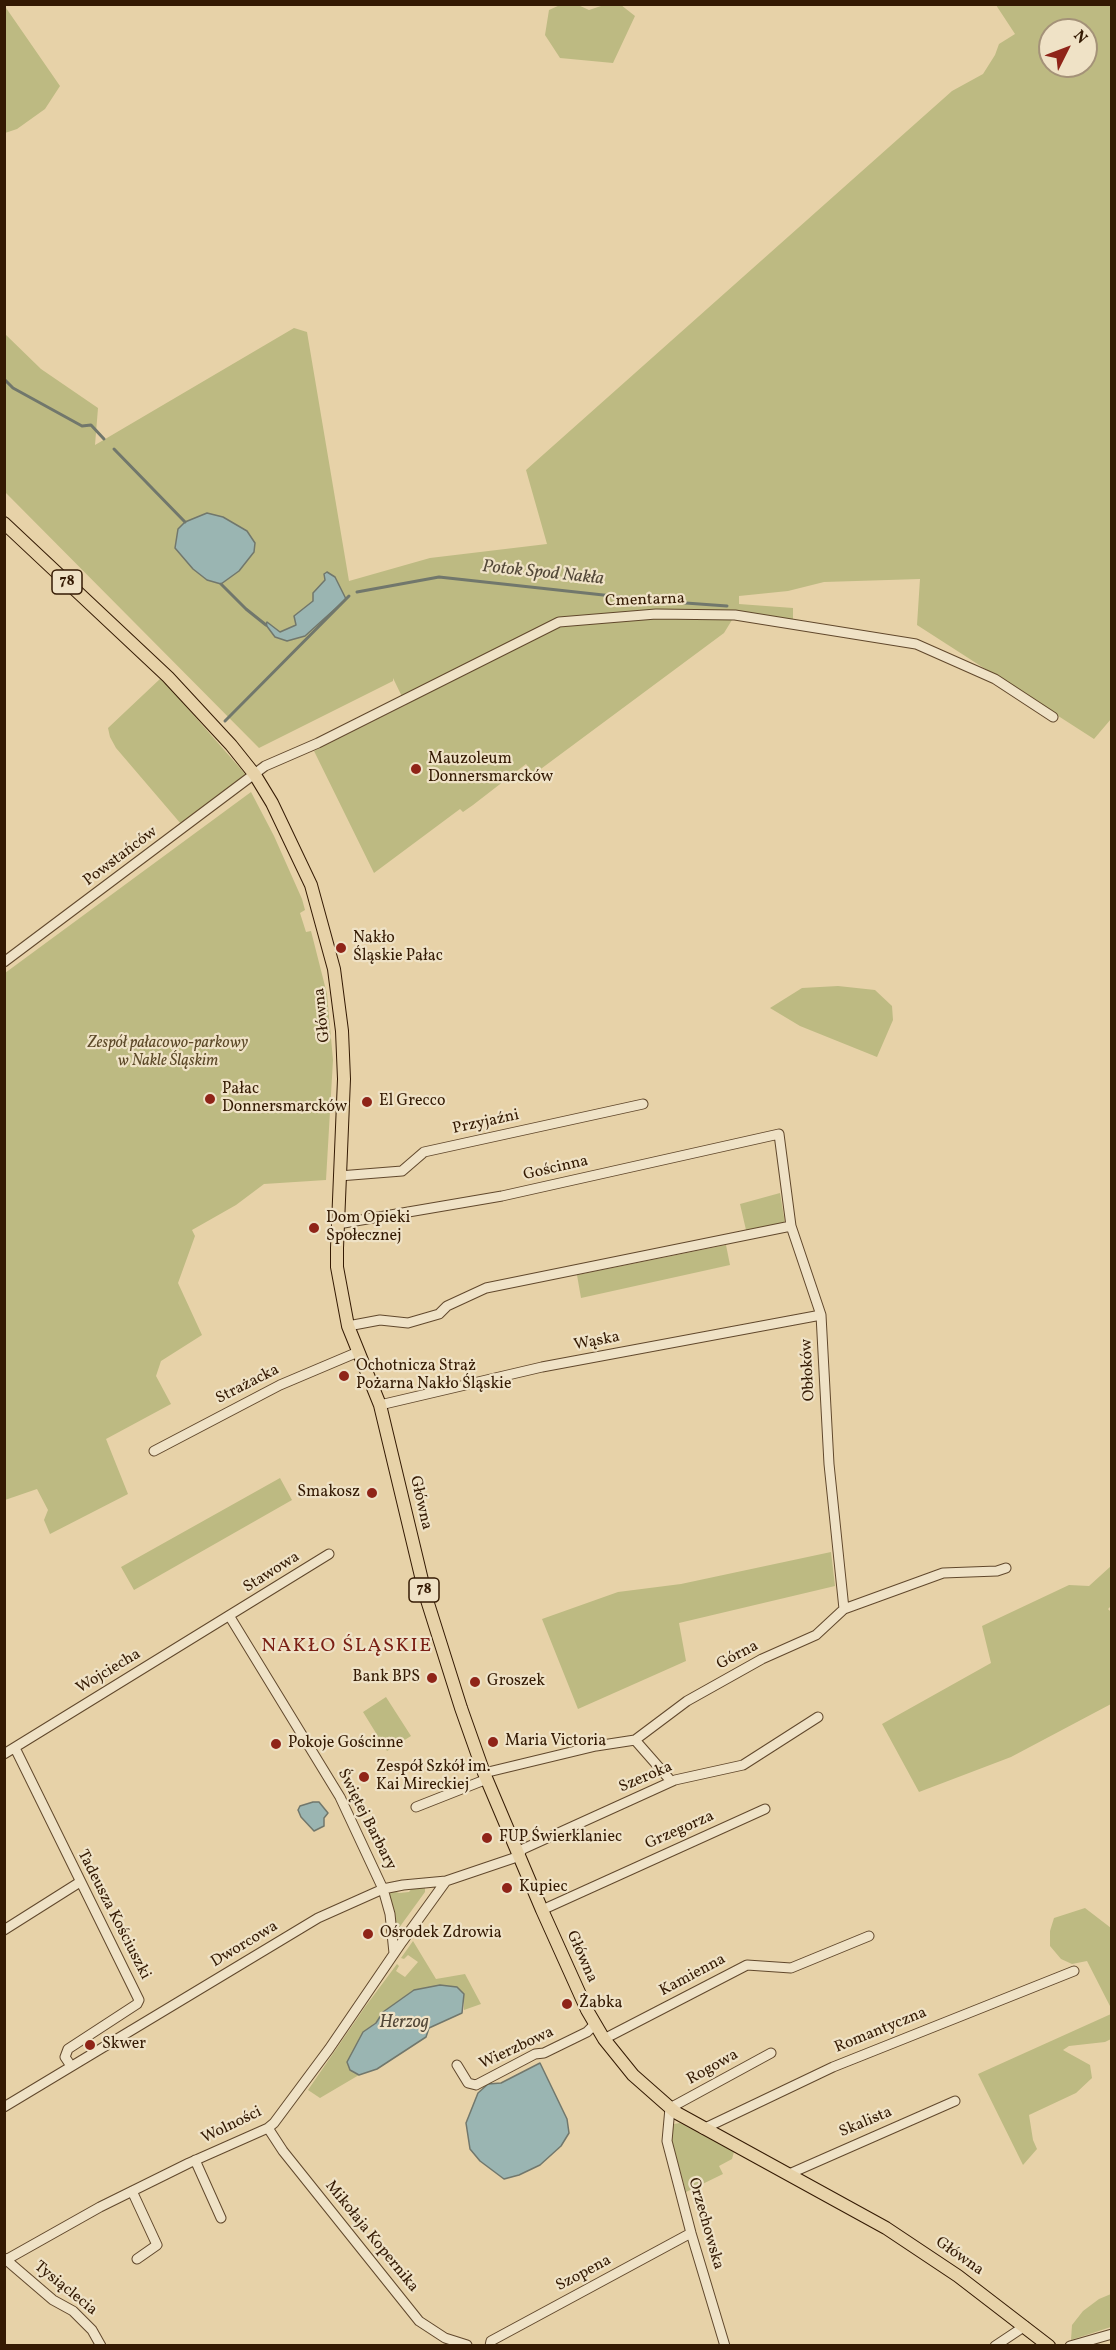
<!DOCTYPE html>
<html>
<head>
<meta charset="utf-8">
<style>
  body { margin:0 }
  #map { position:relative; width:1116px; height:2350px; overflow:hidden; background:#e7d2a8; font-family:Vollkorn,serif }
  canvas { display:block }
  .frame { position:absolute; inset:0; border:6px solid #341a03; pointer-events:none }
  .north { position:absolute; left:1038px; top:18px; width:60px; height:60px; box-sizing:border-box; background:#efe2c6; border:2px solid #a49278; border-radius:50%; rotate:48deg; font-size:16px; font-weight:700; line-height:24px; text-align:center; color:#341a03 }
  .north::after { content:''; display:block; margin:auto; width:21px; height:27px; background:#8f2418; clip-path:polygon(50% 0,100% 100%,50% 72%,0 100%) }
</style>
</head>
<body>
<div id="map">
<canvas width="1116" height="2350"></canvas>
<div class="frame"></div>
<div class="north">N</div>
</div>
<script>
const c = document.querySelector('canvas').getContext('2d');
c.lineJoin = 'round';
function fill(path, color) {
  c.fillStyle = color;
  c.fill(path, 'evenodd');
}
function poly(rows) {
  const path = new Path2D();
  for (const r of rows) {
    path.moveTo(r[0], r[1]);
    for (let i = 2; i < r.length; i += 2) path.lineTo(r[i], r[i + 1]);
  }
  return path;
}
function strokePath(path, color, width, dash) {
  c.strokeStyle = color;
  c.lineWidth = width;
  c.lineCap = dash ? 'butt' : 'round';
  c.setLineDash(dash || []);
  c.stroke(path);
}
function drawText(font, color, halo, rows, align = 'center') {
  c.font = font + ' Vollkorn,serif';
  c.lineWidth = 4.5;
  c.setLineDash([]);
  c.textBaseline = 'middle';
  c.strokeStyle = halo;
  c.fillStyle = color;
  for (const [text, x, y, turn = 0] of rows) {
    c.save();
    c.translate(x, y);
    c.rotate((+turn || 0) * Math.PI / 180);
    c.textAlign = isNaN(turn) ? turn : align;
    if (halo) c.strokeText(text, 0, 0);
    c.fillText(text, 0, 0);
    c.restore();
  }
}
const green = poly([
  [4,5,60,86,45,109,17,129,5,133],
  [560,5,578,5,589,10,604,5,621,5,635,16,613,63,560,58,545,35,549,10],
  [996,5,1111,5,1111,719,1094,739,917,625,920,579,824,582,788,591,739,596,739,604,793,608,793,625,735,615,724,633,534,774,526,764,473,805,463,812,460,809,374,873,314,751,406,705,393,678,393,681,259,748,5,492,4,333,41,369,98,408,95,445,294,328,307,332,349,581,430,558,547,544,526,470,952,91,983,74,995,55,999,44,1015,34],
  [1050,30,1086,30,1086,66,1050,66],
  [161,678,247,776,181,824,116,748,110,737,108,728],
  [251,792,274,836,302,899,305,910,300,913,306,932,311,931,327,994,333,1060,326,1180,264,1184,236,1205,192,1230,195,1236,178,1283,202,1335,161,1361,156,1376,171,1404,106,1439,128,1494,50,1534,44,1520,48,1510,37,1489,5,1500,5,973],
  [838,986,875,990,892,1006,893,1020,877,1057,800,1026,770,1008,802,988],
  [780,1193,785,1223,746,1230,740,1204],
  [726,1245,730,1265,581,1298,577,1275],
  [280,1478,292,1500,134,1590,121,1567],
  [831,1552,835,1586,679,1623,686,1661,578,1709,542,1619,618,1592,681,1584],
  [1111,1566,1111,1606,1108,1609,1112,1613,1111,1704,1011,1757,919,1792,882,1724,991,1663,982,1626,1069,1585,1089,1586],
  [386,1697,411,1736,387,1751,363,1712],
  [425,1887,425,1892,396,1932,395,1914,388,1893,394,1891,399,1893,409,1892,412,1888],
  [1085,1908,1111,1928,1111,2008,1087,1961,1072,1964,1061,1959,1050,1946,1050,1931,1054,1918],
  [413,1941,436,1979,465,1974,481,2004,464,2010,464,1994,414,1990,383,2012,376,2023,373,2024,351,2070,359,2075,320,2098,308,2090,365,2007,397,1964,399,1966,396,1971,405,1977,418,1962,408,1955,404,1959,401,1958],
  [1111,2014,1111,2039,1105,2042,1069,2046,1063,2050,1090,2065,1092,2078,1076,2093,1029,2115,1033,2140,1037,2149,1023,2165,978,2074],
  [680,2123,734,2152,732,2159,719,2166,723,2174,686,2192,670,2134,674,2124],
  [1111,2294,1111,2327,1071,2340,1072,2325,1083,2311,1099,2299]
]);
const water = poly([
  [207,513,223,517,247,531,255,543,254,552,239,571,221,584,207,580,193,569,175,548,178,529,185,522,207,513],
  [327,572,335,577,346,599,305,636,287,641,275,637,266,625,267,622,280,632,296,625,294,616,313,601,313,593,325,580,324,574,327,572],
  [313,1802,319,1802,328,1813,324,1818,324,1826,314,1831,301,1817,298,1810,300,1806,313,1802],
  [440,1985,457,1987,464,1994,462,2013,429,2028,426,2037,377,2069,359,2075,350,2070,347,2062,363,2032,376,2023,383,2012,414,1990,440,1985],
  [540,2063,567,2119,569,2133,561,2146,540,2165,519,2175,504,2179,480,2161,470,2149,466,2123,478,2093,488,2084,501,2083,540,2063]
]);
const stream = poly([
  [4,379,13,388,82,426,91,425,104,439],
  [114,449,185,522],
  [221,584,246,609,266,625],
  [357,592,439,577,658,601,727,606],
  [225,721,349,596]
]);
const minor = poly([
  [4,962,265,766,318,743,559,622,656,614,735,615,916,644,995,679,1053,717],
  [339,1176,402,1171,424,1152,643,1104],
  [338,1224,502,1196,779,1134,791,1226,821,1315,829,1464,844,1609],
  [348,1326,380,1320,408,1323,439,1314,447,1306,486,1288,791,1226],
  [380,1405,542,1367,821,1315],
  [154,1451,280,1385,358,1352],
  [230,1617,340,1797,383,1889,390,1914,394,1953],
  [635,1740,671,1781],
  [15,1748,139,2000,137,2004,68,2049,65,2057,71,2066],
  [4,1754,329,1554],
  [484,1773,596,1746,635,1740,687,1701,762,1659,816,1635,844,1609,943,1573,997,1571,1006,1568],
  [416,1807,487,1779],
  [542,1910,765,1809],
  [4,1930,80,1882],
  [604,2039,747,1965,791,1968,869,1936],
  [457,2065,468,2083,476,2085,535,2054,544,2053,587,2032,595,2024],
  [4,2107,318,1918,383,1889,403,1885,446,1881,514,1858,523,1849,675,1780,743,1765,818,1717],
  [268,2128,283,2151,419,2321,445,2338,467,2345],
  [703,2129,833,2067,1074,1971],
  [195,2160,221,2218],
  [789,2174,955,2101],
  [132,2191,157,2245,137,2259],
  [4,2258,53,2300,73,2311,92,2330,101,2346],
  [4,2261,100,2207,189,2163,268,2128,274,2123,329,2049,402,1942,446,1881],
  [490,2346,491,2341,691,2233],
  [725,2346,691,2233,667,2141,670,2108,771,2053],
  [995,2346,1025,2326],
  [1070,2346,1112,2334]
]);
const major = poly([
  [4,523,168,677,231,745,255,775,272,803,311,885,334,969,342,1031,344,1079,337,1248,337,1267,348,1326,380,1405,426,1597,461,1708,484,1773,542,1910,587,2010,604,2039,633,2075,675,2112,886,2228,958,2276,1049,2346]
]);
const markers = [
  [416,769,6,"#8f2418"],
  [341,948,6,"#8f2418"],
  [210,1099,6,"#8f2418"],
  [367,1102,6,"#8f2418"],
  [314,1228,6,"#8f2418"],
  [344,1376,6,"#8f2418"],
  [372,1493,6,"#8f2418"],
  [432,1678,6,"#8f2418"],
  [475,1682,6,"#8f2418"],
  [493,1742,6,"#8f2418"],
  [276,1744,6,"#8f2418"],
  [364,1777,6,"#8f2418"],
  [487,1838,6,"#8f2418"],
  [507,1888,6,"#8f2418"],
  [368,1934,6,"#8f2418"],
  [567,2004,6,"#8f2418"],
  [90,2045,6,"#8f2418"]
];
const shields = [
  [67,582,30],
  [424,1590,30]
];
const shieldNames = [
  ["78",67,582],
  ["78",424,1590]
];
const streetNames = [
  ["Cmentarna",645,601,-2],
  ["Powstańców",121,857,-37],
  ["Główna",323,1015,-96],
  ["Przyjaźni",486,1123,-12],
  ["Gościnna",556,1169,-13],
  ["Wąska",597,1342,-11],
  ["Obłoków",809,1370,-93],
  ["Strażacka",248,1385,-27],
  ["Główna",420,1503,77],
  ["Stawowa",272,1573,-32],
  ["Górna",738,1656,-28],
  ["Wojciecha",109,1672,-31],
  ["Szeroka",646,1778,-23],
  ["Świętej Barbary",366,1820,63],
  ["Grzegorza",680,1831,-24],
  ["Tadeusza Kościuszki",113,1915,63],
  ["Dworcowa",245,1945,-31],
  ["Główna",581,1957,66],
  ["Kamienna",693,1976,-28],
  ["Romantyczna",881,2031,-22],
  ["Wierzbowa",517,2049,-25],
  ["Rogowa",713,2068,-29],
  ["Skalista",866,2123,-23],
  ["Wolności",232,2126,-26],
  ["Orzechowska",705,2224,74],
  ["Mikołaja Kopernika",371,2237,51],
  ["Główna",959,2257,35],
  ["Szopena",584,2274,-28],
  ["Tysiąclecia",65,2289,39]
];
const poiNames = [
  ["Mauzoleum",428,760],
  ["Donnersmarcków",428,778],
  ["Nakło",353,939],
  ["Śląskie Pałac",353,957],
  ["Pałac",222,1090],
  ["Donnersmarcków",222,1108],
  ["El Grecco",379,1102],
  ["Dom Opieki",326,1219],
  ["Społecznej",326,1237],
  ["Ochotnicza Straż",356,1367],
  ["Pożarna Nakło Śląskie",356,1385],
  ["Smakosz",360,1493,"right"],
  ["Bank BPS",420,1678,"right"],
  ["Groszek",487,1682],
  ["Maria Victoria",505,1742],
  ["Pokoje Gościnne",288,1744],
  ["Zespół Szkół im.",376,1768],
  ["Kai Mireckiej",376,1786],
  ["FUP Świerklaniec",499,1838],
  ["Kupiec",519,1888],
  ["Ośrodek Zdrowia",380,1934],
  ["Żabka",579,2004],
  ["Skwer",102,2045]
];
const parkNames = [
  ["Zespół pałacowo-parkowy",168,1044],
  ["w Nakle Śląskim",168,1062]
];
const waterNames = [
  ["Potok Spod Nakła",543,574,6],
  ["Herzog",404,2024]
];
const quarterNames = [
  ["NAKŁO ŚLĄSKIE",347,1647]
];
fill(green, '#bdba82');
fill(water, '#9ab5b2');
strokePath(water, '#71776c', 1.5);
strokePath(stream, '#71776c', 3);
strokePath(minor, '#61482c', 11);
strokePath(major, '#341a03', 14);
strokePath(minor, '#efe2c6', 9);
strokePath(major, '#e7d2a8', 12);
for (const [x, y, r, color] of markers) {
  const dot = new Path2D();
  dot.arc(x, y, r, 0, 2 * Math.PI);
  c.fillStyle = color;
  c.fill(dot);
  strokePath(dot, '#efe2c6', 2);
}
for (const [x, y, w] of shields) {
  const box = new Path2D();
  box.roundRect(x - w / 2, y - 12, w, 24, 4.5);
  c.fillStyle = '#efe2c6';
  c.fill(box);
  strokePath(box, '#341a03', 1.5);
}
drawText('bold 15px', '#341a03', null, shieldNames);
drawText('16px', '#341a03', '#efe2c6', streetNames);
drawText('16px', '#341a03', '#efe2c6', poiNames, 'left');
drawText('italic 16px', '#5d4a29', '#efe2c6', parkNames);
drawText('italic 18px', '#534838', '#efe2c6', waterNames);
c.letterSpacing = '1.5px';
drawText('20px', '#7a1f14', '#efe2c6', quarterNames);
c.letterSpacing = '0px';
</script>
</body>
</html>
